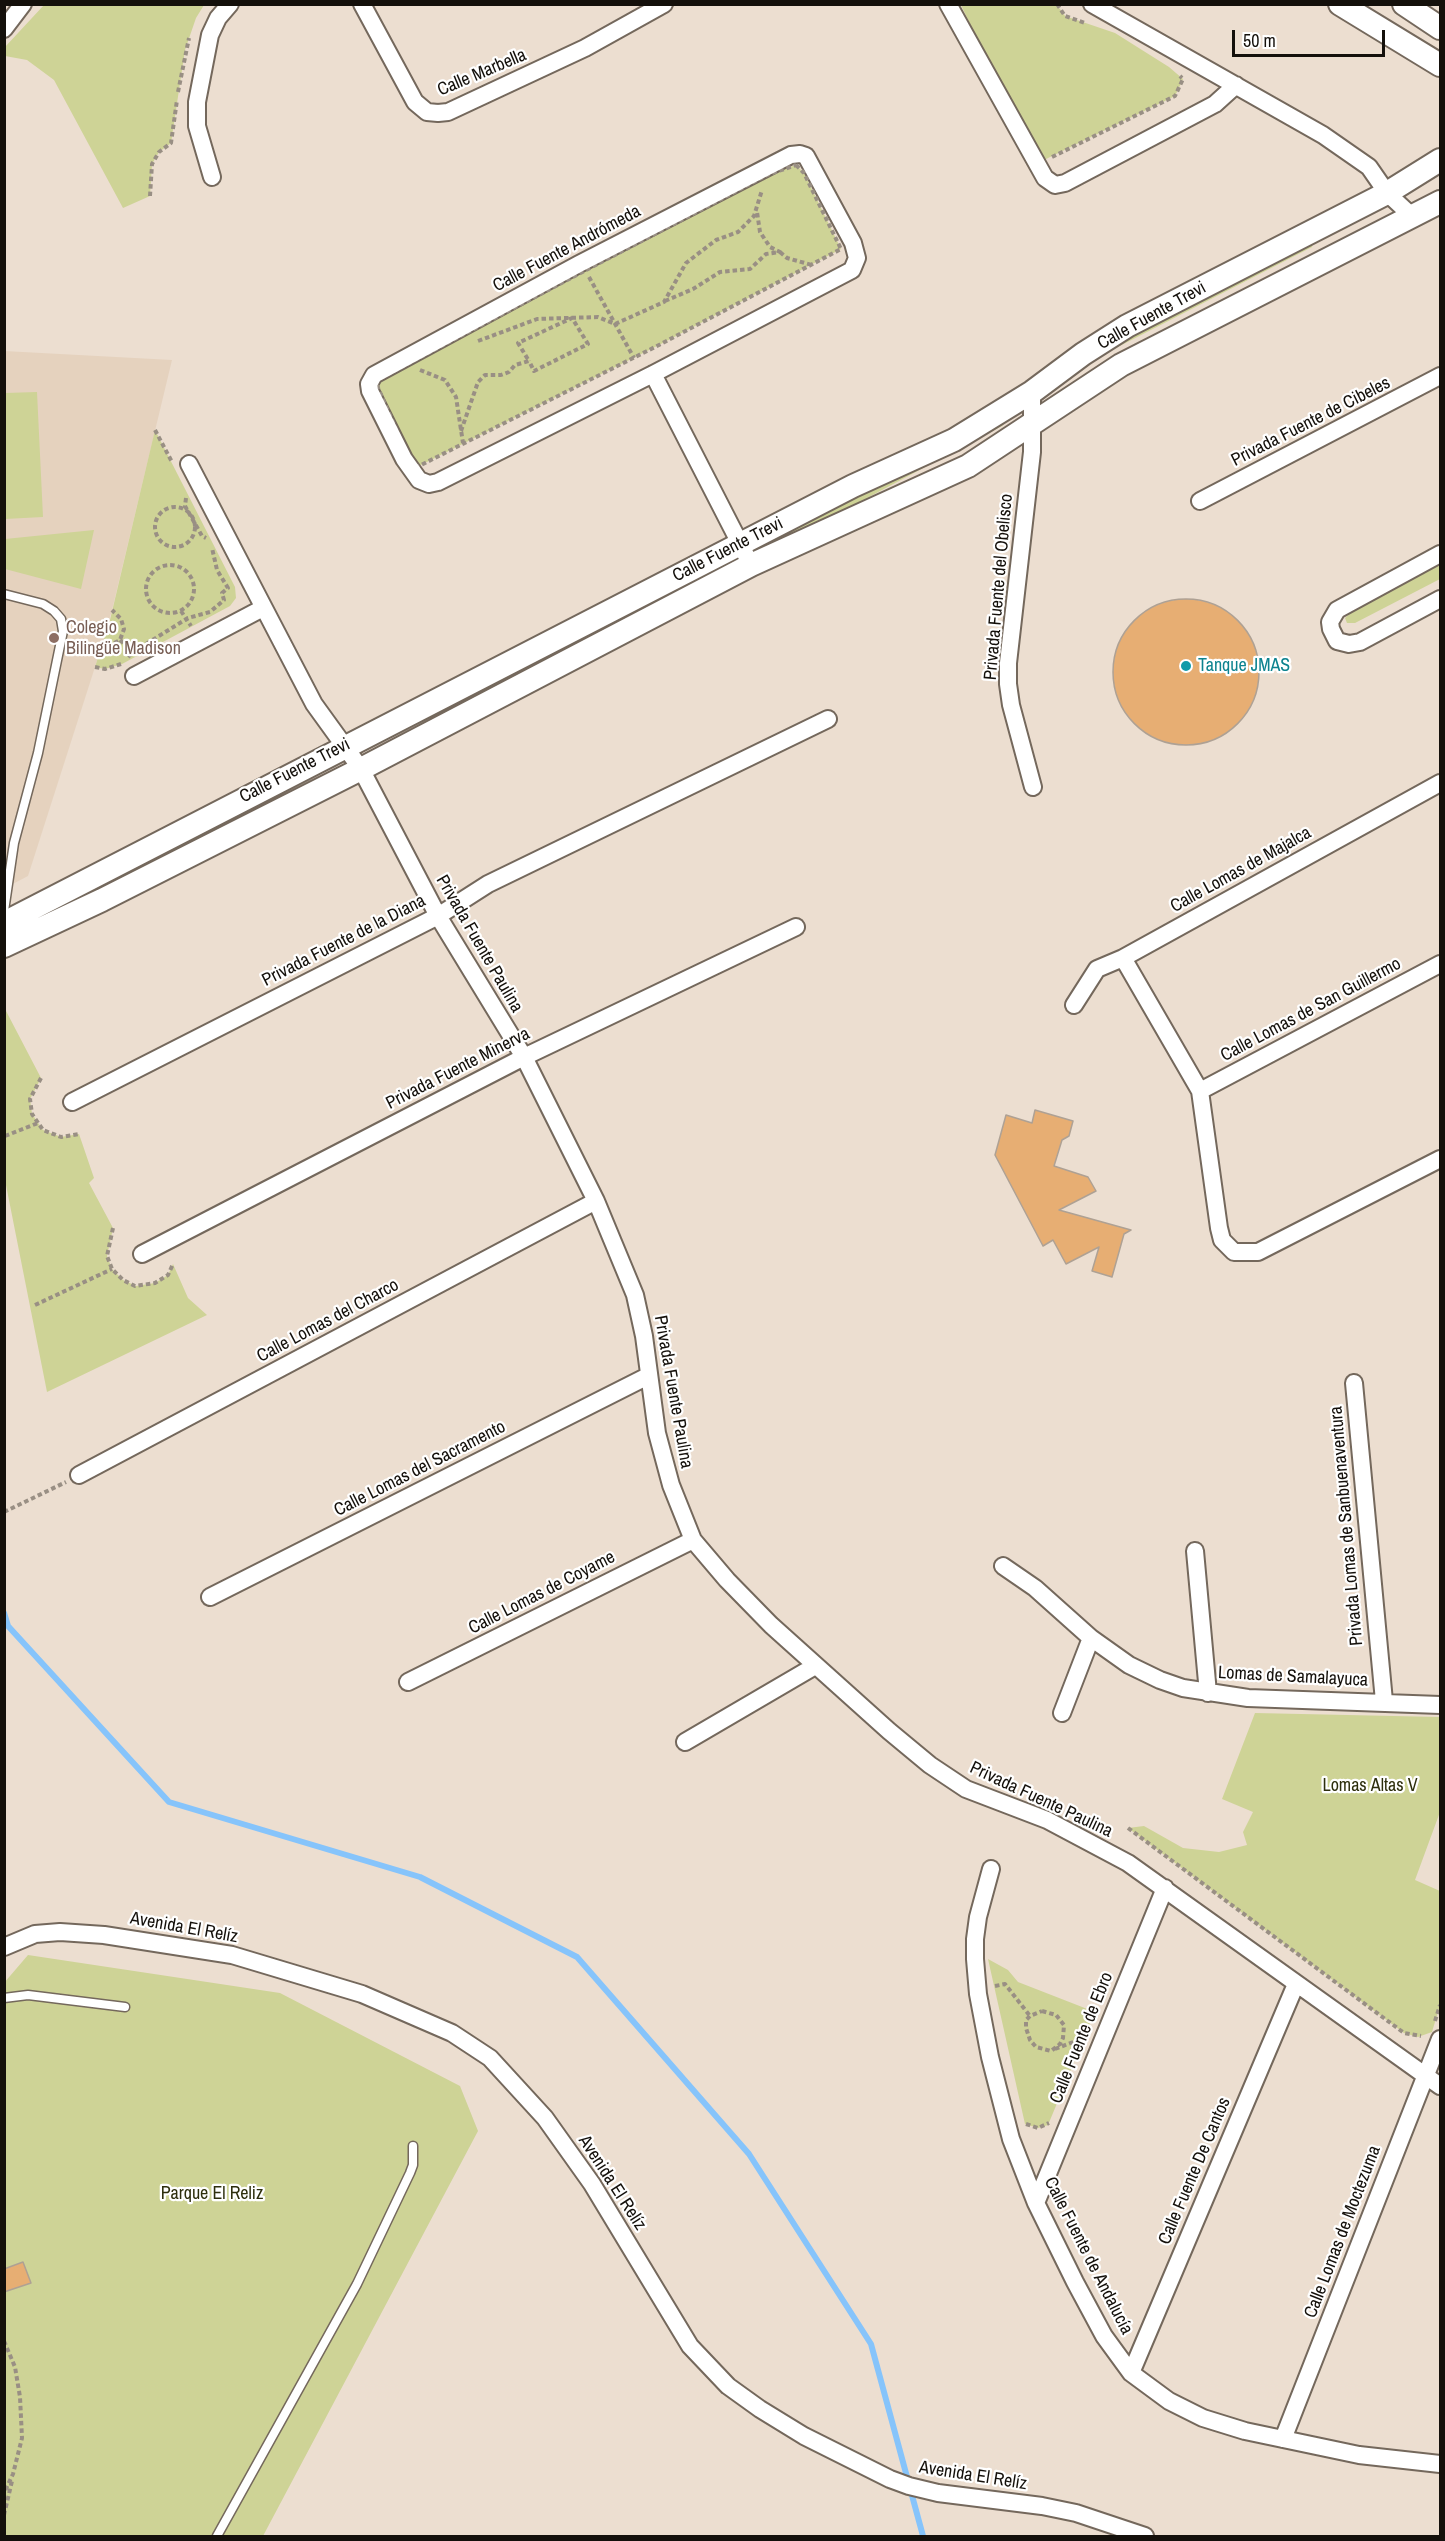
<!DOCTYPE html>
<html>
<head>
<meta charset="utf-8">
<style>
  body { margin:0 }
  #map { position:relative; width:1445px; height:2541px; overflow:hidden; background:#ecded0; font-family:"Archivo Narrow",sans-serif }
  canvas { display:block }
  .frame { position:absolute; inset:0; border:6px solid #14100b; pointer-events:none }
  .scale { position:absolute; left:1232px; top:30px; width:153px; height:27px; box-sizing:border-box; border:3px solid #14100b; border-top:0; padding-left:8px; font-size:18px; line-height:21px; white-space:nowrap; color:#14100b; -webkit-text-stroke:4px #fff; paint-order:stroke }
</style>
</head>
<body>
<div id="map">
<canvas width="1445" height="2541"></canvas>
<div class="frame"></div>
<div class="scale">50 m</div>
</div>
<script>
const c = document.querySelector('canvas').getContext('2d');
c.lineJoin = 'round';
function fill(path, color) {
  c.fillStyle = color;
  c.fill(path, 'evenodd');
}
function poly(rows) {
  const path = new Path2D();
  for (const r of rows) {
    if (r.length === 3) {
      path.moveTo(r[0] + r[2], r[1]);
      path.arc(r[0], r[1], r[2], 0, 2 * Math.PI);
      continue;
    }
    path.moveTo(r[0], r[1]);
    for (let i = 2; i < r.length; i += 2) path.lineTo(r[i], r[i + 1]);
  }
  return path;
}
function strokePath(path, color, width, dash) {
  c.strokeStyle = color;
  c.lineWidth = width;
  c.lineCap = dash ? 'butt' : 'round';
  c.setLineDash(dash || []);
  c.stroke(path);
}
function drawText(font, color, halo, rows, align = 'center') {
  c.font = font + ' "Archivo Narrow",sans-serif';
  c.lineWidth = 4.5;
  c.setLineDash([]);
  c.textBaseline = 'middle';
  c.strokeStyle = halo;
  c.fillStyle = color;
  for (const [text, x, y, turn = 0] of rows) {
    c.save();
    c.translate(x, y);
    c.rotate((+turn || 0) * Math.PI / 180);
    c.textAlign = isNaN(turn) ? turn : align;
    if (halo) c.strokeText(text, 0, 0);
    c.fillText(text, 0, 0);
    c.restore();
  }
}
const built = poly([
  [4,351,172,360,112,610,95,667,28,876,5,888]
]);
const green = poly([
  [44,5,204,5,196,18,185,50,171,143,159,152,152,164,150,196,123,208,54,80,27,60,5,56,5,47],
  [961,5,1057,5,1065,16,1115,33,1169,67,1183,79,1175,96,1044,160,1030,150],
  [796,165,804,173,841,249,659,345,417,467,409,459,375,381,767,175],
  [1314,235,1312,247,1110,351,1095,355],
  [37,392,43,517,5,519,5,393],
  [1010,418,1002,426,777,546,766,546,760,541],
  [155,430,235,587,236,598,230,606,122,664,105,669,95,667,110,620],
  [94,530,81,589,5,569,5,539],
  [1440,564,1440,579,1355,623,1347,623,1345,618,1350,613],
  [683,584,681,591,443,713,432,714],
  [263,801,262,807,105,886,100,886],
  [5,1009,41,1078,30,1099,32,1114,43,1130,61,1137,79,1134,94,1178,89,1183,113,1228,107,1256,112,1269,123,1280,136,1286,155,1283,168,1275,173,1264,188,1298,207,1315,47,1392,5,1180],
  [1255,1713,1440,1717,1440,1812,1415,1880,1440,1891,1440,2005,1432,2032,1418,2037,1404,2033,1128,1828,1144,1826,1183,1848,1219,1852,1247,1845,1243,1832,1253,1812,1222,1799],
  [28,1955,280,1993,460,2086,478,2131,263,2536,5,2536,4,1983],
  [988,1959,1008,1970,1018,1982,1095,2012,1048,2125,1038,2128,1025,2124]
]);
const stream = poly([
  [4,1613,8,1626,169,1802,420,1877,577,1957,749,2154,871,2344,923,2536]
]);
const building = poly([
  [1186,672,73],
  [1035,1110,1073,1121,1069,1136,1062,1140,1054,1166,1088,1177,1096,1191,1059,1210,1131,1230,1124,1234,1112,1277,1092,1271,1099,1247,1066,1264,1053,1240,1043,1246,995,1155,1006,1115,1032,1123,1035,1110],
  [23,2262,31,2283,4,2292,4,2269,23,2262]
]);
const path = poly([
  [1057,4,1065,16,1085,23],
  [178,92,189,38],
  [1052,157,1175,96,1183,79,1180,76],
  [796,165,804,173,841,249,659,345,417,467,409,459,375,381,767,175,796,165],
  [150,196,152,164,159,152,171,143,177,100],
  [780,252,787,258,812,265],
  [589,277,634,358],
  [665,301,693,289,720,272,750,269,766,254,780,252,770,247,760,232,757,212],
  [478,341,537,319,598,317,615,324,664,302,686,263,716,240,738,232,754,216,762,190],
  [420,370,445,380,456,397,463,443],
  [155,430,172,462],
  [461,431,478,382,485,375,501,375,509,372,515,365,529,361,518,343,572,318,588,344,534,371,529,361],
  [186,498,185,506,202,536,206,538],
  [175,527,20],
  [170,589,24],
  [181,611,191,626],
  [120,640,133,652],
  [101,650,120,640,124,629,121,619,112,610],
  [128,657,133,652,188,618,210,612,224,600,222,593,228,588,217,570,212,548],
  [95,667,105,669,121,664],
  [41,1078,30,1099,32,1114,43,1130,61,1137,79,1134],
  [5,1136,38,1123],
  [113,1228,107,1256,112,1269,123,1280,135,1286,155,1283,168,1275,173,1264],
  [35,1305,112,1269],
  [4,1512,66,1482],
  [1128,1828,1404,2033,1421,2036],
  [995,1986,1005,1984,1030,2016],
  [1042,2011,1056,2015,1064,2025,1063,2038,1060,2044,1051,2051,1036,2047,1030,2040,1026,2028,1026,2020,1030,2016,1042,2011],
  [1435,2021,1440,2005],
  [1055,2049,1084,2038],
  [1026,2124,1038,2128,1049,2123],
  [4,2341,15,2367,20,2397,22,2438,13,2474,4,2493],
  [4,2515,12,2481]
]);
const lane = poly([
  [4,594,43,604,54,611,61,619,63,631,38,753,14,843,4,911],
  [4,1998,28,1995,125,2007],
  [217,2536,357,2284,410,2173,413,2165,413,2146]
]);
const street = poly([
  [362,4,415,102,427,112,438,113,448,112,585,48,664,4],
  [948,4,1045,178,1055,185,1065,183,1215,104,1236,85],
  [1092,4,1323,135,1369,167,1387,193,1414,218],
  [4,29,23,4],
  [800,154,806,156,853,243,857,258,852,270,653,374,438,482,429,484,419,480,404,459,370,391,369,384,374,375,579,264,791,155,800,154],
  [212,177,197,126,197,102,210,35,218,18,230,4],
  [653,374,751,565],
  [1032,392,1032,452,1008,663,1008,684,1011,705,1033,787],
  [189,464,314,704,361,769,438,916,524,1057,596,1201,635,1295,644,1336,657,1433,671,1485,693,1540,727,1580,771,1625,889,1731,930,1765,966,1789,1047,1820,1128,1863,1440,2086],
  [1200,501,1440,376],
  [1440,554,1337,610,1330,622,1331,629,1337,641,1349,644,1360,642,1440,599],
  [134,676,263,608],
  [1123,958,1200,1091,1219,1228,1222,1240,1234,1252,1258,1252,1440,1159],
  [1074,1005,1097,969,1123,958,1440,783],
  [1200,1091,1440,964],
  [72,1102,438,916,488,884,828,719],
  [142,1254,524,1057,796,927],
  [1354,1383,1384,1701],
  [79,1475,596,1201],
  [1195,1551,1208,1693],
  [1003,1566,1035,1588,1091,1638,1129,1665,1160,1680,1183,1688,1248,1698,1440,1705],
  [210,1597,648,1376],
  [408,1682,693,1540],
  [1062,1713,1091,1638],
  [685,1742,815,1666],
  [991,1869,978,1917,975,1939,975,1959,978,1994,990,2057,1011,2139,1036,2203,1075,2282,1104,2336,1131,2373,1169,2401,1203,2418,1245,2431,1359,2455,1440,2464],
  [4,1947,35,1934,60,1932,104,1935,232,1955,362,1994,452,2033,490,2058,545,2118,592,2184,690,2346,728,2386,760,2409,804,2436,890,2479,909,2486,938,2493,1042,2506,1076,2513,1145,2536],
  [1036,2203,1165,1888],
  [1131,2373,1296,1984],
  [1283,2439,1440,2039]
]);
const secondary = poly([
  [1340,4,1440,65],
  [1404,4,1440,28],
  [4,923,853,486,954,440,1032,392,1083,354,1127,326,1387,193,1440,160],
  [4,946,102,900,361,769,751,565,968,466,1121,365,1440,202]
]);
const markers = [
  [54,638,6,"#8d6e63"],
  [1186,666,6,"#0f9aa8"]
];
const streetNames = [
  ["Calle Marbella",482,73,-23],
  ["Calle Fuente Andrómeda",567,249,-28],
  ["Calle Fuente Trevi",1152,316,-29],
  ["Privada Fuente de Cibeles",1311,422,-27],
  ["Calle Fuente Trevi",728,550,-27],
  ["Privada Fuente del Obelisco",999,587,-85],
  ["Calle Fuente Trevi",295,771,-27],
  ["Calle Lomas de Majalca",1241,870,-29],
  ["Privada Fuente de la Diana",344,941,-27],
  ["Privada Fuente Paulina",479,944,60],
  ["Calle Lomas de San Guillermo",1311,1010,-28],
  ["Privada Fuente Minerva",458,1069,-27],
  ["Calle Lomas del Charco",328,1321,-28],
  ["Privada Fuente Paulina",673,1392,80],
  ["Calle Lomas del Sacramento",420,1469,-27],
  ["Privada Lomas de Sanbuenaventura",1347,1526,-95],
  ["Calle Lomas de Coyame",542,1593,-27],
  ["Lomas de Samalayuca",1293,1677,3],
  ["Privada Fuente Paulina",1041,1800,25],
  ["Avenida El Relíz",184,1928,10],
  ["Calle Fuente de Ebro",1082,2038,-68],
  ["Calle Fuente De Cantos",1195,2171,-67],
  ["Avenida El Relíz",612,2183,57],
  ["Calle Lomas de Moctezuma",1343,2232,-69],
  ["Calle Fuente de Andalucía",1088,2256,63],
  ["Avenida El Relíz",973,2476,9]
];
const educationNames = [
  ["Colegio",66,628],
  ["Bilingüe Madison",66,649]
];
const cultureNames = [
  ["Tanque JMAS",1198,666]
];
const parkNames = [
  ["Lomas Altas V",1370,1786],
  ["Parque El Reliz",212,2194]
];
fill(built, '#e5d2be');
fill(green, '#ced396');
strokePath(stream, '#86c4fb', 6);
fill(building, '#e7ae73');
strokePath(building, '#aea194', 1.5);
strokePath(lane, '#74685c', 11);
strokePath(street, '#74685c', 20);
strokePath(secondary, '#74685c', 26);
strokePath(path, '#998f84', 4, [4.5, 3]);
strokePath(lane, '#fff', 8);
strokePath(street, '#fff', 16);
strokePath(secondary, '#fff', 22);
for (const [x, y, r, color] of markers) {
  const dot = new Path2D();
  dot.arc(x, y, r, 0, 2 * Math.PI);
  c.fillStyle = color;
  c.fill(dot);
  strokePath(dot, '#fff', 2);
}
drawText('18px', '#14100b', '#fff', streetNames);
drawText('18px', '#785e54', '#fff', educationNames, 'left');
drawText('18px', '#0d838f', '#fff', cultureNames, 'left');
drawText('18px', '#2d2e0c', '#fff', parkNames);
</script>
</body>
</html>
